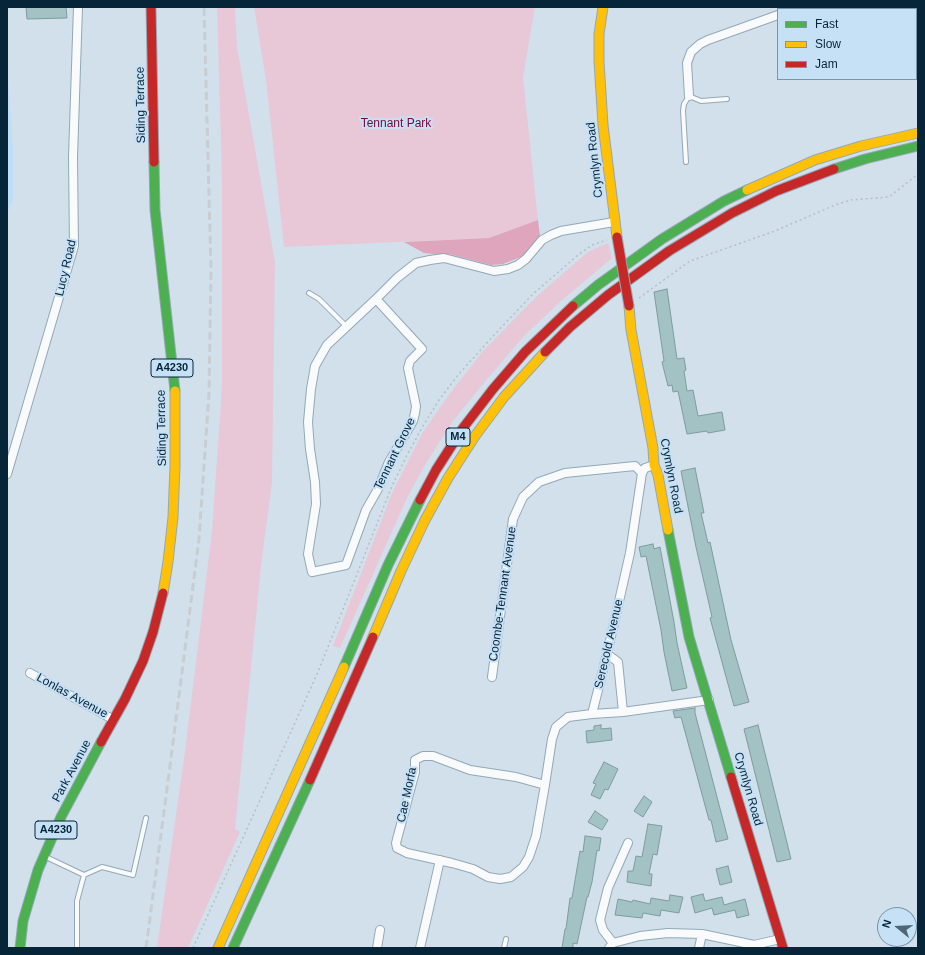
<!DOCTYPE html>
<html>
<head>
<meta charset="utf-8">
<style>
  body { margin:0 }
  #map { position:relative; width:925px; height:955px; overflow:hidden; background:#d1e0eb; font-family:Helvetica,sans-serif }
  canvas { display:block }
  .frame { position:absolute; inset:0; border:8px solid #072539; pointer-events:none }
  .legend { position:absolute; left:777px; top:8px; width:140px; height:72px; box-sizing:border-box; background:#c6e1f6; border:1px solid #7a96aa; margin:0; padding:5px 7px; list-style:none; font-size:12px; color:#072539 }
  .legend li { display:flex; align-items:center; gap:8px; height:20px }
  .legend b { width:20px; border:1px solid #7a96aa }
  .north { position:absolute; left:877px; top:907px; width:40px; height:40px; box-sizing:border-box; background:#c6e1f6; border:1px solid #7a96aa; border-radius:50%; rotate:288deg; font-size:11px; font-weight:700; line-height:16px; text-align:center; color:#072539 }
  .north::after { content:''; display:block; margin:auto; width:14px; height:18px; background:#4e6677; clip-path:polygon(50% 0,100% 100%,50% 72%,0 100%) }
</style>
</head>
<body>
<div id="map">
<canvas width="925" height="955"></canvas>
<div class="frame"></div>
<ul class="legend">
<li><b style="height:5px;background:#4caf50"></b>Fast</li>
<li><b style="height:5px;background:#ffc107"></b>Slow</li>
<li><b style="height:5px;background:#c62828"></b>Jam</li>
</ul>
<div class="north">N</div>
</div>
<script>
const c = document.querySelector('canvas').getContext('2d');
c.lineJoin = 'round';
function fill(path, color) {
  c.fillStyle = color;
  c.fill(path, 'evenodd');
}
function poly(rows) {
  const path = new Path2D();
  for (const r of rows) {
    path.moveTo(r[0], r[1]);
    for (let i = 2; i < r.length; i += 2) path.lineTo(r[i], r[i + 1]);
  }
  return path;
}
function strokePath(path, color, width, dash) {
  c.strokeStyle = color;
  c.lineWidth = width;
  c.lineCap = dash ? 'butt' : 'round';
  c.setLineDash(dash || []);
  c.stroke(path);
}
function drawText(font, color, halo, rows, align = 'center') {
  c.font = font + ' Helvetica,sans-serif';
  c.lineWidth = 4;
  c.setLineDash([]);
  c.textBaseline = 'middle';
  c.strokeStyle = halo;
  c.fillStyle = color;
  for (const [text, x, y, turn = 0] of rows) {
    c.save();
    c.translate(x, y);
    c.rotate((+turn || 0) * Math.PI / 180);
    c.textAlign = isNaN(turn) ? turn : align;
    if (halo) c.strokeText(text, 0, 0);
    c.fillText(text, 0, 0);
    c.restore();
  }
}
const built = poly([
  [7,61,13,149,13,200,7,213]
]);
const green = poly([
  [217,7,235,7,237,47,275,262,272,482,261,566,235,829,240,832,188,948,157,948,185,752,212,531,222,386,222,180],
  [254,7,535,7,523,77,538,220,489,238,284,247,266,80],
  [608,243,612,258,561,301,524,336,488,378,453,421,425,465,407,498,340,648,333,646,392,493,423,432,451,392,483,351,537,296,588,252]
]);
const forest = poly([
  [538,220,540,236,529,250,521,257,503,264,491,265,449,254,433,254,424,253,404,242,489,238]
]);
const building = poly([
  [26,7,66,7,67,18,27,19,26,7],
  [667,289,677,359,684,358,686,370,684,371,687,391,693,390,698,416,722,412,725,430,708,433,707,431,687,434,678,391,673,392,672,385,668,386,662,362,664,361,654,292,667,289],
  [695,468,704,513,701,513,708,543,710,542,731,640,749,702,734,706,710,618,712,617,696,547,681,471,695,468],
  [653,544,654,549,660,547,674,622,677,643,687,688,672,691,664,652,661,630,646,556,641,557,639,547,653,544],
  [695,708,695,713,728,839,716,842,711,820,709,820,681,717,675,718,673,711,695,708],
  [601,725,601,729,611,728,612,740,587,743,586,731,594,730,594,726,601,725],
  [758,725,791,859,777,862,744,729,758,725],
  [604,762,618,769,608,790,605,789,600,799,591,795,596,784,593,783,604,762],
  [644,796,652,802,643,817,634,811,644,796],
  [595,811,608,820,602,830,588,822,595,811],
  [648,824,662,826,657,855,653,854,649,874,652,874,651,886,627,882,628,871,633,871,636,856,642,857,648,824],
  [585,836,601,838,599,851,597,850,592,882,588,897,587,897,577,944,573,943,573,948,562,948,565,929,566,929,570,898,572,898,580,851,583,852,585,836],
  [728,866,732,882,720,885,716,869,728,866],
  [703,894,705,901,722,897,724,905,745,899,749,915,737,918,735,910,714,915,712,908,695,913,691,897,703,894],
  [670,895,683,897,679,913,661,910,660,916,643,913,642,918,615,915,618,899,632,902,633,900,650,904,651,898,669,901,670,895]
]);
const path = poly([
  [639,298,690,261,775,231,835,205,851,200,889,197,918,174],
  [193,948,318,672,392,486,407,455,423,426,439,400,458,375,494,335,533,294,578,255,592,245,607,240]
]);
const lane = poly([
  [916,45,918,45],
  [686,162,683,111,684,104,689,96,701,101,727,99],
  [309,293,319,299,346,326],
  [46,857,84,875,77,901,77,948],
  [84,875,102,867,133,875,146,818],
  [504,948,506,939]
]);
const street = poly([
  [802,9,816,7],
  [689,96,687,63,691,52,700,44,708,40,778,15],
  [376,299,422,349,410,361,408,368,416,406,415,413,413,421,389,462,378,489,366,510,346,565,312,572,308,554,316,504,315,482,310,449,308,422,311,389,315,366,327,345,376,299],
  [376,299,397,278,416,263,430,260,444,258,494,271,508,269,518,265,526,259,542,240,551,235,561,231,614,222],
  [654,465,645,468,642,473,630,553,607,654,592,714,623,712,709,700],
  [7,474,74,246,73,157,78,7],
  [607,654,618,662,623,712],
  [30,673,114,720],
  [492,677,513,519,523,497,539,482,565,473,635,466,642,473],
  [545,785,516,777,470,770,433,756,423,756,415,760,415,772,396,843,397,848,407,853,452,863,473,869,488,877,500,879,511,877,523,867,529,857,536,836,545,785,552,739,556,727,568,717,592,714],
  [613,943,603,930,600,920,608,888,628,843],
  [377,948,380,930],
  [420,948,440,860],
  [609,948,613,943,640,936,668,933,702,934,754,945,780,939],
  [699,948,702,934]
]);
const fast = poly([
  [154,162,155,210,175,391],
  [834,169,865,159,918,146],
  [573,306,598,285,662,239,724,201,747,190],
  [668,530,689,637,731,777],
  [344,667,388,565,420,500],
  [20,948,23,921,38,870,61,817,101,742],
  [233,948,310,780]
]);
const slow = poly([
  [603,7,599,34,599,61,603,125,617,237],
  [747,190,815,160,861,146,918,133],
  [629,306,631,330,653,448,654,465,658,475,668,530],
  [163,593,168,562,173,517,175,466,175,391],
  [373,637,401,571,425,520,448,478,475,436,504,397,545,352],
  [218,948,344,667]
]);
const jam = poly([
  [151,7,154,162],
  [545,352,570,327,608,295,669,251,732,213,776,191,834,169],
  [420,500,436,470,463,428,493,389,525,352,573,306],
  [101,742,125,699,143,661,153,632,163,593],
  [731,777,783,948],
  [310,780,373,637]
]);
const rail = poly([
  [146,948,170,766,199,539,209,393,211,270,204,7]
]);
const jamBridge = poly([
  [617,237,629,306]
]);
const shields = [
  [172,368,42],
  [458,437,24],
  [56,830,42]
];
const shieldNames = [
  ["A4230",172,368],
  ["M4",458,437],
  ["A4230",56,830]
];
const streetNames = [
  ["Siding Terrace",141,105,-91],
  ["Crymlyn Road",595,160,-96],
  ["Lucy Road",66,268,-77],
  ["Siding Terrace",162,428,-91],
  ["Tennant Grove",395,454,-64],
  ["Crymlyn Road",671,476,79],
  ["Coombe-Tennant Avenue",503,594,-82],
  ["Serecold Avenue",609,644,-77],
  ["Lonlas Avenue",72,696,29],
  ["Park Avenue",72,771,-62],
  ["Crymlyn Road",748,789,74],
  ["Cae Morfa",407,795,-78]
];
const parkNames = [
  ["Tennant Park",396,124]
];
fill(built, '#bedef6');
fill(green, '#e8c8d7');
fill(forest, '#dfa5bd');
fill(building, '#a2c2c4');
strokePath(building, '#7d9c9f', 1);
strokePath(lane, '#93a8b6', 6);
strokePath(street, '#93a8b6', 10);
strokePath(fast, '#93a8b6', 11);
strokePath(slow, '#93a8b6', 11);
strokePath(jam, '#93a8b6', 11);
strokePath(path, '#b6bfc5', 1.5, [2, 3]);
strokePath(lane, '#f8fafc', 4);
strokePath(street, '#f8fafc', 8);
strokePath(fast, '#4caf50', 9);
strokePath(slow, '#ffc107', 9);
strokePath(jam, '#c62828', 9);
strokePath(rail, '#c8cdd1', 3, [8, 4]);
strokePath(jamBridge, '#93a8b6', 11, []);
strokePath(jamBridge, '#c62828', 9);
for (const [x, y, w] of shields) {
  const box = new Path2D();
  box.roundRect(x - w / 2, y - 9, w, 18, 3);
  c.fillStyle = '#c6e1f6';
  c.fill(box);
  strokePath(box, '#072539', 1);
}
drawText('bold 11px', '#072539', null, shieldNames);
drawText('12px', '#072539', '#c6e1f6', streetNames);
drawText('12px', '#77093a', '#c6e1f6', parkNames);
</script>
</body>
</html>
